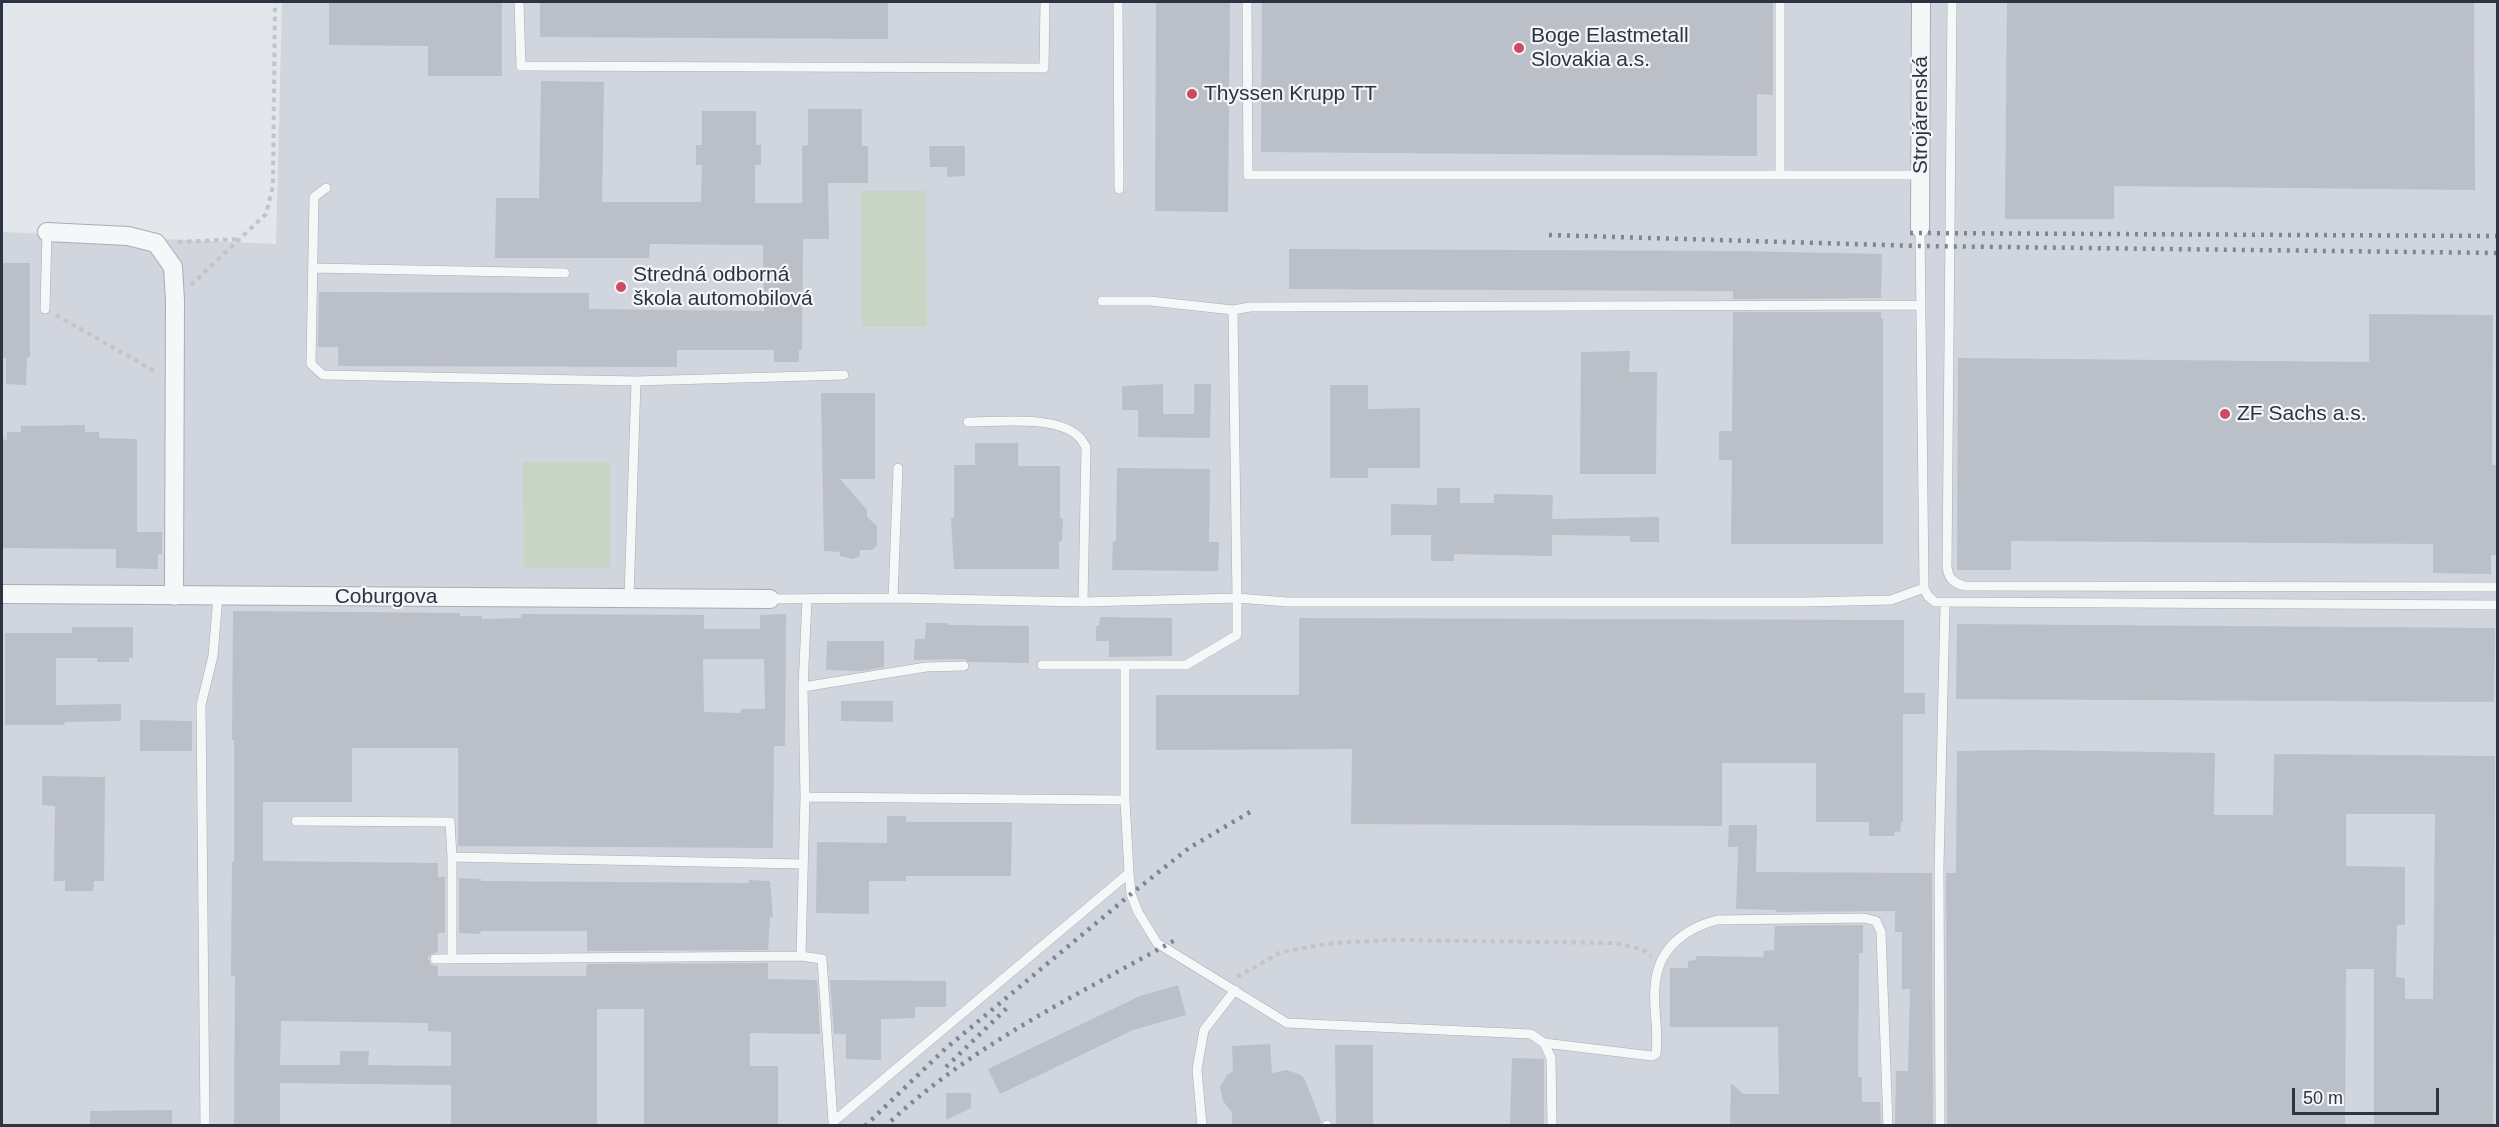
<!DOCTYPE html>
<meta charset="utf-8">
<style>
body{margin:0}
#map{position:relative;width:2499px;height:1127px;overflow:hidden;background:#e3e6eb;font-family:Arial,sans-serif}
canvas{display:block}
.frame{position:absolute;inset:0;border:3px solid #2b3443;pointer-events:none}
.scale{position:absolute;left:2292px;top:1088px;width:147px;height:27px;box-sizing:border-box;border:3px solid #2b3443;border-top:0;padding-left:8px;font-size:18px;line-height:21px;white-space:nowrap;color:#2b3443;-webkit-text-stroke:4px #f3f5f8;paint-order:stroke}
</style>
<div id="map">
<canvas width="2499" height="1127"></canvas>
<div class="frame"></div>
<div class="scale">50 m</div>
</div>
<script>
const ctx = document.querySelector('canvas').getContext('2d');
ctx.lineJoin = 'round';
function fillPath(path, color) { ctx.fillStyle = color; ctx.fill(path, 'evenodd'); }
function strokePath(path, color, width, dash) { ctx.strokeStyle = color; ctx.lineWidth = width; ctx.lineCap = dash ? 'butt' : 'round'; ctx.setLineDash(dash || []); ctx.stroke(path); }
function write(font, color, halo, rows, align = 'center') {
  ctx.font = font + ' Arial,sans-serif'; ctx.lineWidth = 4.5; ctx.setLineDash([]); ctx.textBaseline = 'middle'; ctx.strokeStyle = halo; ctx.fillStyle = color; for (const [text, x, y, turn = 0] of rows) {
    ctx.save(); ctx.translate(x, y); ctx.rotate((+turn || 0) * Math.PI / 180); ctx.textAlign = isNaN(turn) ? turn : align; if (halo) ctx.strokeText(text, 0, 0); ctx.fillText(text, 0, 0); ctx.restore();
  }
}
fillPath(new Path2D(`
 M282,2H2497V1125L2,1126V232L276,244Z`), '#d1d5dd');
fillPath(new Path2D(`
 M861,191H926L927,327H862Z
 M523,462H610V568H524Z`), '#c9d5c4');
fillPath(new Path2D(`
 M329,2H502V76H428V46L329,45Z
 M540,2L888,3V39L540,37Z
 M1156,2H1230L1228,212L1155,211Z
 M1262,2H1773V95L1757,94V156L1261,152Z
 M2007,2H2474L2475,190L2114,186V219H2005Z
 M541,81L604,82L602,202H701L702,165H696V145H702V111H756V145H761V165H755V203H802V146L808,145V109H862V146H868V183H828L829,239H803L802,350H799V362H774V350H677V367L338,366V347H318L319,292L589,293V309L764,311L763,245L650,244L649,258H495L496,198H539Z
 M929,146H965V176L947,177V167H930Z
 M1289,249L1734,251L1882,254L1881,298L1733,299V291L1289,289Z
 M2,263H30V357H27L26,385L6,384V358H2Z
 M1733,312H1881V319H1883V544H1731L1732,460H1719V431H1732Z
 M2369,314L2493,315L2492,465H2498V555H2491V574L2433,573V544L2011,541V570H1957L1958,358L2369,362Z
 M1630,351L1629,372H1657L1656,474H1580L1581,352Z
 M1163,384V414H1194V384H1211L1210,438L1138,437V410H1122V386Z
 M1330,385H1368V409L1420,408V468H1368V478H1330Z
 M821,393H875V479H840L867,510V517L877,526V545L872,550H860V556L853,559L840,556V552L824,551Z
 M85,425V432H99V438L137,439V532H162V554H158V569L116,568V549L2,548V439L7,440V432H21V426Z
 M975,443H1018V466H1060V518L1063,519L1062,541H1059V569H954L951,518H954V465H975Z
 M1117,468L1210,469L1209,542H1219L1218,571L1112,570L1113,541H1116Z
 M1437,488H1460V503H1494V494L1553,495L1552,519L1659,517V542H1630V536L1552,535V556L1454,554V561H1431V535H1391V504L1437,505Z
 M233,611L460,613V616H482V619L521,618V614L704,615V629H760V615L786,614L785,746H774L773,848L458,846V748H352V802H263V861L438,863V877H445V933H438V952L431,954L428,958L431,965L438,966V976H586L587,964L768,963V979L817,980L820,1034L750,1033V1066H778V1125H644V1009H597V1125H451V1085L280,1083V1125H234L235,976H231L232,862H234V740H232ZM703,659H764L765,709H741V713L704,712ZM281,1021L428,1023V1031L451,1032V1066L368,1065L369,1051H340V1065H280Z
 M1100,617L1172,618V656L1109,657V641H1096V626H1099Z
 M1299,618L1904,620V693H1925V714H1903V822H1901L1900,832L1895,831L1894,836H1869V822H1816V763H1722V826L1351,824L1352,749L1156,750V695H1299Z
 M926,623H948V625L1029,626V663L969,662L964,659L914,660L915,639H925Z
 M1957,624L2495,628L2494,702L1956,699Z
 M72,627H133V658H129V662H97V658H56V705L121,704V721L65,722L64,725H5V633H72Z
 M827,641H884V667L862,671L826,670Z
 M841,701H893V722L841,721Z
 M140,720L192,721V751H140Z
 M2032,750L2215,753L2214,815H2273L2274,754L2495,756L2493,1125H2374V969H2346L2345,1125H1947L1946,873H1956L1957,751ZM2346,814H2435L2433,999H2405V978L2396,977L2397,925H2405V867L2346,866Z
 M42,776L105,777L104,881H94L93,891H65V881H54L55,806L42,805Z
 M887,816H906V822H1012L1011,876H906V881H869V914L816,913L817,842L887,843Z
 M1729,825H1757L1756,872L1932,873L1933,1125H1895L1896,1071H1908L1910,989H1902V932H1895V911L1776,912V910L1736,909L1738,847H1728Z
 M459,878L481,879V881L749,883V880L770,881L773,917H770L768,950L587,951V931H480L481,934L459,933Z
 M1863,925V953H1859L1858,1077H1862V1102H1880L1881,1125H1730L1731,1083L1743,1094H1779L1778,1027H1670V968H1688V961L1696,960V956L1763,957L1764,951L1774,950L1775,926Z
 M830,980L946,981V1007H915V1018L881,1019V1060L846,1059V1034H834Z
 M1178,985L1186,1015L1133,1030L1000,1094L988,1069L1140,996Z
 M1270,1044L1272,1073L1287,1070L1301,1075L1305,1080L1321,1121L1320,1125H1232V1112L1223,1101L1220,1087L1227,1075L1233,1071L1232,1046Z
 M1335,1045H1373V1125H1336Z
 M1512,1058L1544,1059V1125H1510Z
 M946,1093H971V1108L946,1120Z
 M172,1110V1125H90V1111Z`), '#babfc8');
const service = new Path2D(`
 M519,2L521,66L1044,68L1045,2
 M1118,2L1119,189
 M1247,2L1248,175H1920
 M1780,2V175
 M1952,2L1947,566C1948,578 1953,583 1965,586L2498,587
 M326,188L314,197L311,364L323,375L636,381
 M1920,228L1924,588L1928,596L1935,602L2498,605
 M313,268L565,273
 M1102,301H1150L1233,310
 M45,309L47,232
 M968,422C996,422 1056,415 1078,436C1081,438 1084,444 1086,447L1083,602
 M629,598L636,381L844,375
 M893,598L898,468
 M770,599L893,598L1083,602L1237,598L1233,310L1250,307L1920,305
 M1042,665H1186L1237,635V598L1288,602H1805L1891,600L1924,588
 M1125,666V800L1129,873
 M803,687L926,667L964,666
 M805,797L1125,800
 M296,821L450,822L452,857L803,864
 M452,857V959
 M801,956L822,959L833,1122L1129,873L1131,894L1138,912L1157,943L1287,1023L1531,1034L1544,1043L1551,1058L1552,1126
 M435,959L801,956L805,797L803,687L807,599
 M1544,1043L1652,1056L1656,1054C1659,1032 1653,1009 1655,987C1657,950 1683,929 1717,920L1864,918L1876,921L1881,932L1888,1126
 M205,1126L201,705L213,656L218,596
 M1202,1126L1197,1069L1204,1030L1235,990
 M1327,1126V1125
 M1940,1126L1939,866L1945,604`);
const minor = new Path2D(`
 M1920,228L1921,2
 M47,232L128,236L156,243L173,267L175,300L174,596
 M2,594L770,599`);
strokePath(service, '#a8adb5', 10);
strokePath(minor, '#a8adb5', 20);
strokePath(new Path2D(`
 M178,242L241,239
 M191,285L266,214L273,186L275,2
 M56,315L156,372
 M1237,977L1281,952L1333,943L1393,940L1615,943L1642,949L1651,956`), '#c1c4ca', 4, [4.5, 4.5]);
strokePath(service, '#f6f7f9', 9);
strokePath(minor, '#f6f7f9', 18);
strokePath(new Path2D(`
 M1910,233L2498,236
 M1549,235L1920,246L2498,253
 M946,1067L1007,1008
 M891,1121C974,1044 1079,994 1177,939
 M865,1126L945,1049L1131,894L1189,848L1250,812`), '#7c8695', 4.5, [3, 6]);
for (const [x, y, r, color] of [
 [1519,48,6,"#ce4a60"],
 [1192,94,6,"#ce4a60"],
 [621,287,6,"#ce4a60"],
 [2225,414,6,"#ce4a60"]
]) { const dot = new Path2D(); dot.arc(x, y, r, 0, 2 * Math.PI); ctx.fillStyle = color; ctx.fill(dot); strokePath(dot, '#f3f5f8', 2); }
write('21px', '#2b3443', '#f3f5f8', [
 ["Boge Elastmetall",1531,36],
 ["Slovakia a.s.",1531,60],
 ["Thyssen Krupp TT",1204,94],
 ["Stredná odborná",633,275],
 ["škola automobilová",633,299],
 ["ZF Sachs a.s.",2237,414]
], 'left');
write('21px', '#2b3443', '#f3f5f8', [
 ["Strojárenská",1921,115,-90],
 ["Coburgova",386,597]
]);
</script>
